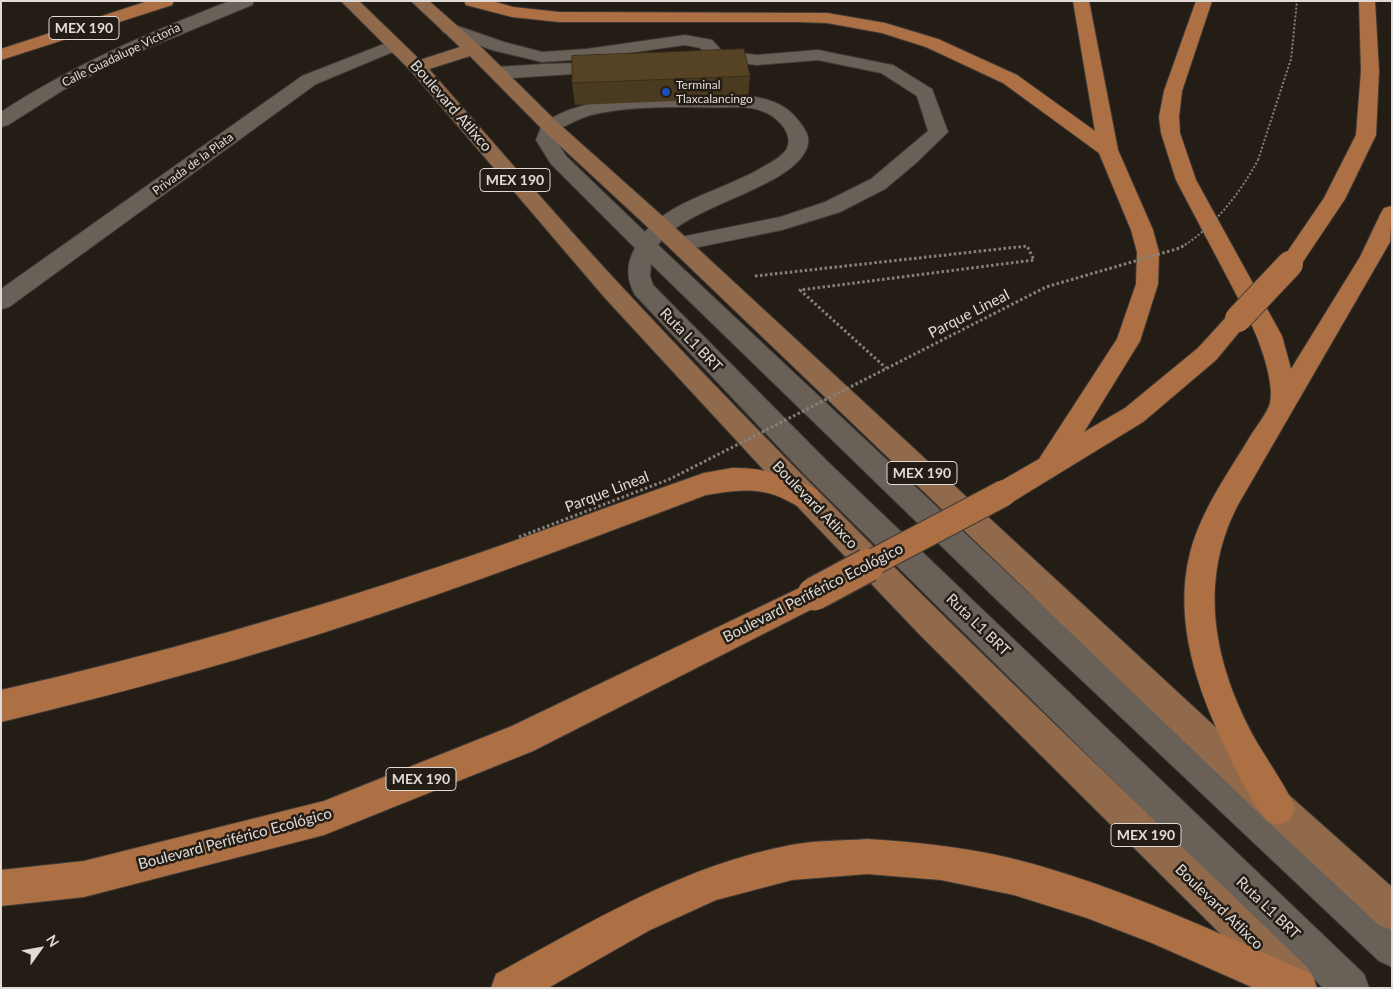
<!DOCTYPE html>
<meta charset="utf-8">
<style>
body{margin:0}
#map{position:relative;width:1393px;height:989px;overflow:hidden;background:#241d16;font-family:Lato,sans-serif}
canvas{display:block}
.frame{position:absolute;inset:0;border:2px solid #e0dbd6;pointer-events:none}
.north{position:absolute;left:15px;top:924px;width:50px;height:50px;-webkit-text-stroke:4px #241d16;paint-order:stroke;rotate:58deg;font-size:14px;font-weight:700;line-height:20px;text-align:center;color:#e0dbd6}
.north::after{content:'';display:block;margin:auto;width:18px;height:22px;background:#e0dbd6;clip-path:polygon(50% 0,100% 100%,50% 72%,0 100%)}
</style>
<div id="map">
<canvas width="1393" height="989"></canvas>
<div class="frame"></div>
<div class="north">N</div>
</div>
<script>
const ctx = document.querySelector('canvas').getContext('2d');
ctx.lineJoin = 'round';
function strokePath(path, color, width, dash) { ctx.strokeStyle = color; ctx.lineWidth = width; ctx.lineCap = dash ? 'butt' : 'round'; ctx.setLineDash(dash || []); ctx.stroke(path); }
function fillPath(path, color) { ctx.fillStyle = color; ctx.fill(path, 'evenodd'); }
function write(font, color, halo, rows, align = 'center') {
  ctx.font = font + ' Lato,sans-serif'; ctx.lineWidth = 5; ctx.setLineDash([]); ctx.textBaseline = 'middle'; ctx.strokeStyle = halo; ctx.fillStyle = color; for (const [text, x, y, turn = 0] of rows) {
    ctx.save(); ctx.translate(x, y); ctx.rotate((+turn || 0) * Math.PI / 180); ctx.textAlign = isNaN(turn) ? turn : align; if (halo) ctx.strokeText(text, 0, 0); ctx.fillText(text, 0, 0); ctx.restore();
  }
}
const minor = new Path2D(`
 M230,1H254L252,5L126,57L65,89L8,125L1,127V112C73,65 150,32 230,1Z
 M449,23L504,42L542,52L587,49L685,35L712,40L722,51L757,55L818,50L887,64L893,65L932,89L948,132L916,163L885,189L840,212L782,230L679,251L671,249L668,244L671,239L780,217L825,202L871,179L928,131L917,96L881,73L818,60L757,65L718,61L701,66L695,65L692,61L695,57L705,54L700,48L685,45L587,59L542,62L492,50L443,32L440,28L443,24Z
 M394,40L400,41L403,45L400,49L316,84L9,307L1,309V289L302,76Z
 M611,62L617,63L620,67L617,71L497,79L491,77L488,73L491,69L497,67L544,64Z
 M740,96C762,96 784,102 798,120C803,126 810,136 808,144C798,188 686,204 658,245L1020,585L1392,923V967L1379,961L1000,603L651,264L650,276L653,285L827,461L1364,974L1369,988H1323L807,477L635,295C626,279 626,264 635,248L551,164L536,140L543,122C554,117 564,111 575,108C625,92 688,96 740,96ZM734,107C753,107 769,110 782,125C788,132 791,142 786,150C780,158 770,163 761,168C728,188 668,202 645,232L566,156L556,140L559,129C569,124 580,118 591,115C637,104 687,108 734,107Z`);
const major = new Path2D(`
 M341,1H359L420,60L460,47L411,1H429L479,45L557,122L669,222L1290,796L1392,887V930L1379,925L1266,820L653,232L543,130L470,56L429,69C493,142 556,216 622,287C842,524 1077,745 1309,969L1315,982L1313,988H1275L922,637L797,506L605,298L411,71Z`);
const highway = new Path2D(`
 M148,1H174L172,5L1,60V49Z
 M464,1H492L513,7L559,12L827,13L885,23L938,39L1017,75L1095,131L1073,1H1089L1118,150L1153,230L1159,252L1158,284L1140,341L1084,432L1125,408L1198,348L1230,313L1238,310L1246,313L1176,180L1161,133L1159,117L1164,91L1196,1H1212L1182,91L1179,117L1180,133L1196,180L1282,336L1291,369L1360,257L1381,213L1384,208L1392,206L1390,242L1239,503C1197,581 1214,664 1255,739C1268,762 1285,784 1295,808L1290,820L1278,825C1274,823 1268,822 1265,818C1250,800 1236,771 1226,749C1197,689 1173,620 1190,553C1201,510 1229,472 1251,435C1256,427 1268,412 1270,403C1275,383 1259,338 1249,320L1216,360L1143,422L1014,501L1004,505L994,501L990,493L994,485L1039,459L1117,339L1136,284L1137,252L1131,230L1099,153L1003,83L926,47L882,33L827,23L798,22H559L512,17L466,5Z
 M1359,1H1375L1379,71L1376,135L1345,199L1298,269L1290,272L1282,269L1279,264L1324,198L1356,135L1361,71Z
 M732,468C763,467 790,476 817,490L821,498L817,506L807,510C796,506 786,499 775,495C753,487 728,491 706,495C561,550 416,605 268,650C180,677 91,700 1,722V690C151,656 299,614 444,565C531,536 617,503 704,473Z
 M814,581L824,585L829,594L824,603L533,751L324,835L84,897L1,906V870L84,861L324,801L512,726Z
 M867,839C917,842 965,847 1014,859C1117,885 1215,932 1312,974L1317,988H1254L1152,943L1087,918L1014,895L941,880L867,874L792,880L716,900L650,930L548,988H491L496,974C591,922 684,865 791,845C816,840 843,841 867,839Z`);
strokePath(minor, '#403a36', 2);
strokePath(major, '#403a36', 2);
strokePath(highway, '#403a36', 2);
strokePath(new Path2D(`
 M1258,160L1291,59L1297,1`), '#87817b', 2, [2, 2]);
strokePath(new Path2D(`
 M755,276L1027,246L1034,260L800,290L886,368`), '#87817b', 3, [2.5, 2.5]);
fillPath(minor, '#696158');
fillPath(major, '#916a4c');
fillPath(highway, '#ac7044');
const highwayBridgeFar1 = new Path2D(`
 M1238,319L1290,264
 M866,566L1004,493`);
const highwayBridge = new Path2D(`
 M814,594L868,565`);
strokePath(highwayBridgeFar1, '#403a36', 28, []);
strokePath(highwayBridge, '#403a36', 36, []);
strokePath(new Path2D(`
 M1185,245C1216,224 1240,193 1258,160`), '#87817b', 2, [2, 2]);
strokePath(new Path2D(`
 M519,537L670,479L1046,287L1180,248L1186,244`), '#87817b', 3, [2.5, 2.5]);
strokePath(highwayBridgeFar1, '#ac7044', 26);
strokePath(highwayBridge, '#ac7044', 33);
fillPath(new Path2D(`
 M750,76L748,98L575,105L572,83Z`), '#4a3a1f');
const building = new Path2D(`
 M744,49L750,76L572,83V56Z`);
fillPath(building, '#564324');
strokePath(building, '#3c2f19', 1);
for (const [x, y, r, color] of [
 [666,92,5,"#1a4fb4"]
]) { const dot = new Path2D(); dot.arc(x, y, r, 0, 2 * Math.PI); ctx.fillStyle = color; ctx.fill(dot); strokePath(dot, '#241d16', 2); }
write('12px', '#e0dbd6', '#241d16', [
 ["Calle Guadalupe Victoria",121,55,-26],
 ["Privada de la Plata",193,164,-36]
]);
write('12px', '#e0dbd6', '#241d16', [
 ["Terminal",676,85],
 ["Tlaxcalancingo",676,99]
], 'left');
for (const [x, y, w] of [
 [84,28,70],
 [515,180,70],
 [922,473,70],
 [421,779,70],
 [1146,835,70]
]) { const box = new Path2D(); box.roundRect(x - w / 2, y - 11.5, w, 23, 4); ctx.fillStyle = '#241d16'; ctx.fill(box); strokePath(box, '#e0dbd6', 1); }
write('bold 14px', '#e0dbd6', null, [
 ["MEX 190",84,28],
 ["MEX 190",515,180],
 ["MEX 190",922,473],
 ["MEX 190",421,779],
 ["MEX 190",1146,835]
]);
write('15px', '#e0dbd6', '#241d16', [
 ["Boulevard Atlixco",451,106,49],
 ["Parque Lineal",969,314,-27],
 ["Ruta L1 BRT",691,340,46],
 ["Parque Lineal",607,492,-21],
 ["Boulevard Atlixco",815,505,46],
 ["Boulevard Periférico Ecológico",813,593,-27],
 ["Ruta L1 BRT",978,625,44],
 ["Boulevard Periférico Ecológico",235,839,-15],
 ["Boulevard Atlixco",1219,907,44],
 ["Ruta L1 BRT",1268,908,44]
]);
</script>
